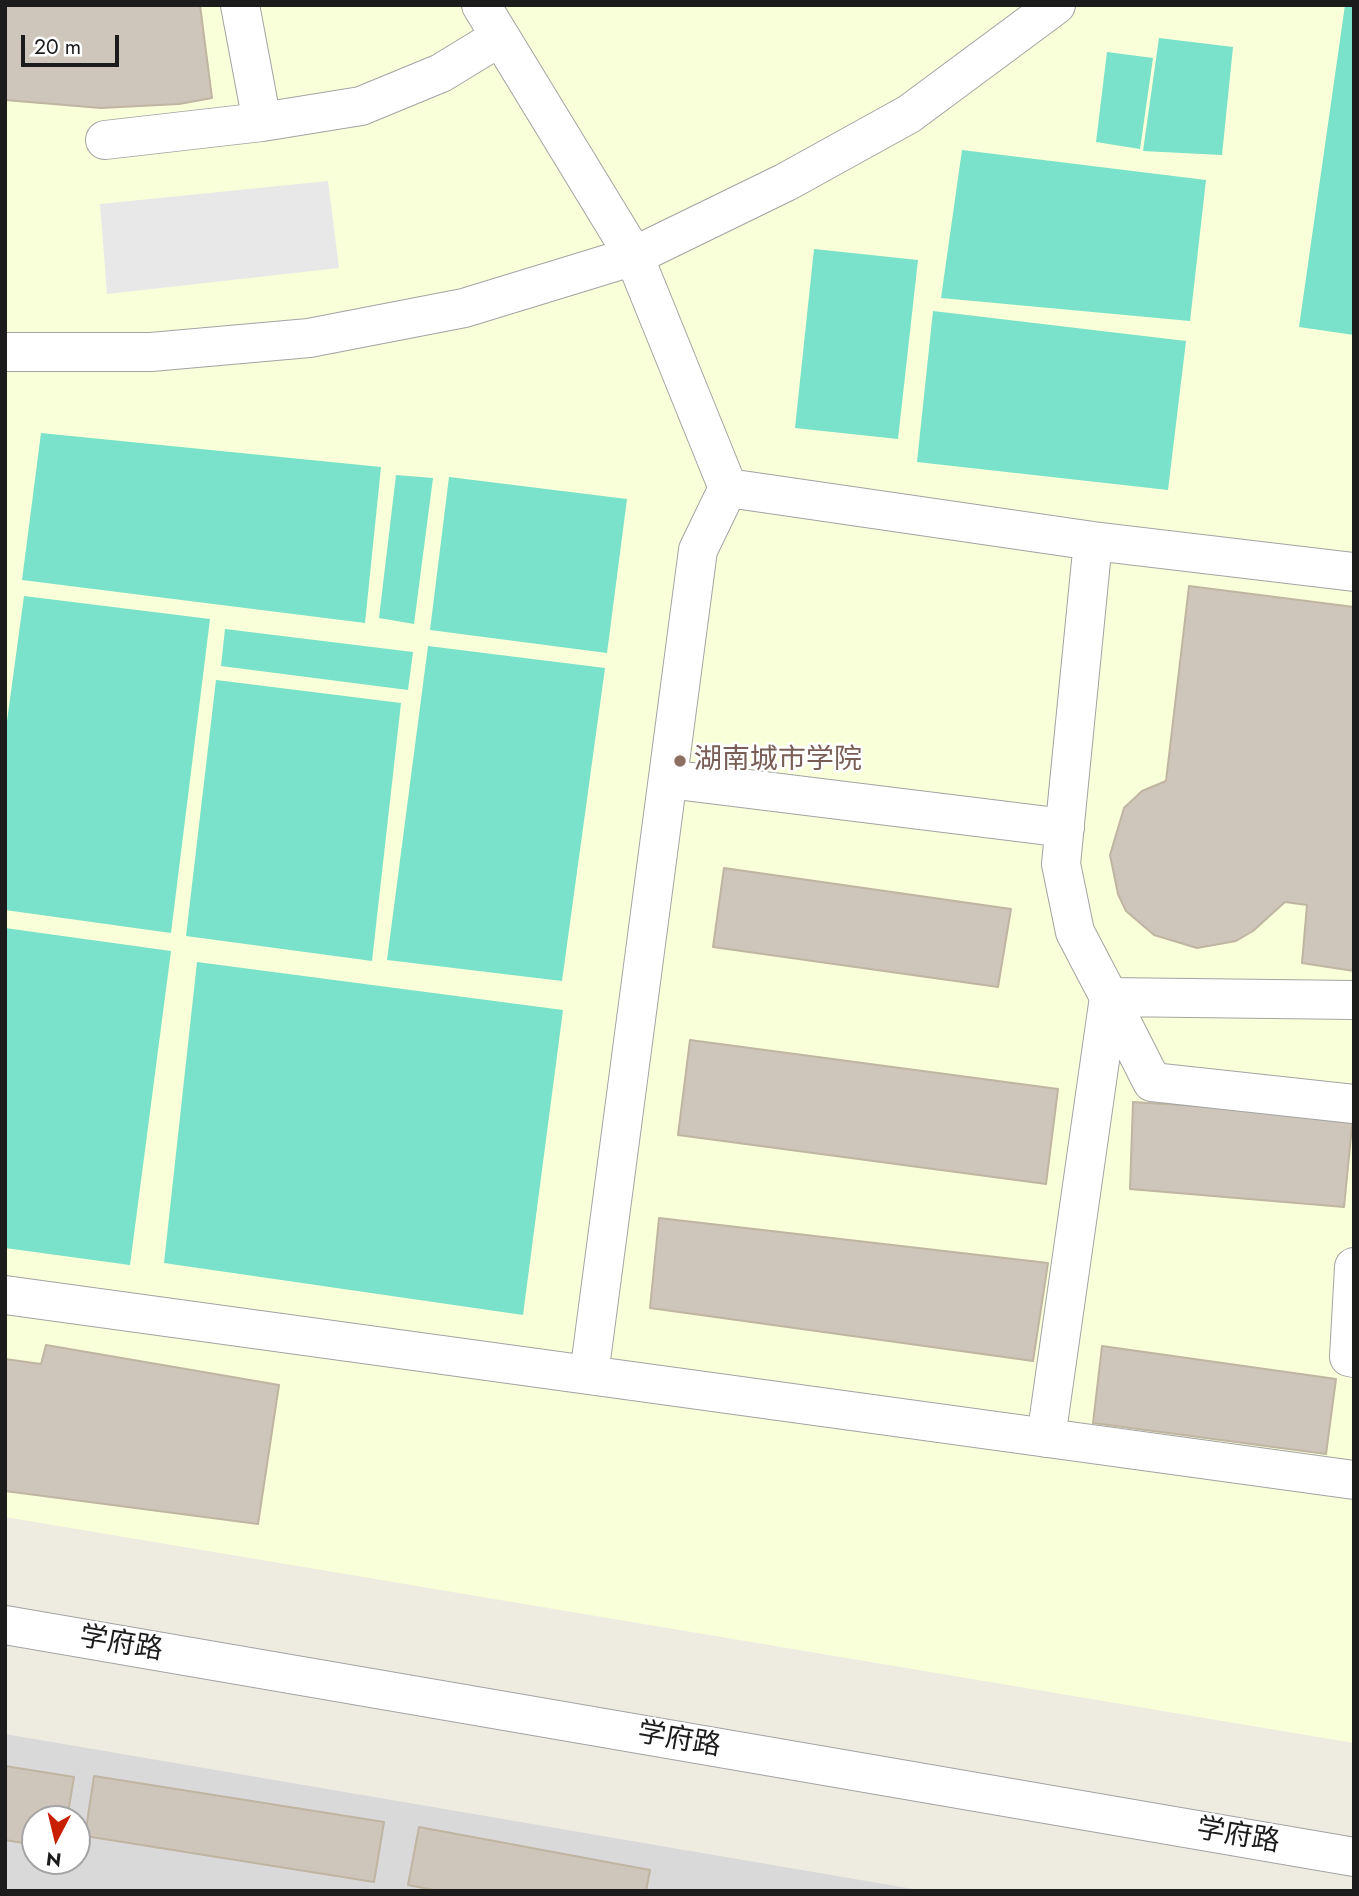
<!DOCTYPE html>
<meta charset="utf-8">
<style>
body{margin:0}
#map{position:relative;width:1359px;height:1896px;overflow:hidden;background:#eeece1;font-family:Jost,sans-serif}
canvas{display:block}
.frame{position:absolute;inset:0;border:7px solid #1c1c1c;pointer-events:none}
.north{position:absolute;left:21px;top:1805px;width:70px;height:70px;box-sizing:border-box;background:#fff;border:2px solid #a4a4a4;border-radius:50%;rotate:187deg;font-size:19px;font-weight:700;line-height:28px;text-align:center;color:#1c1c1c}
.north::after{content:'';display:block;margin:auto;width:24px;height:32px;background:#c81f00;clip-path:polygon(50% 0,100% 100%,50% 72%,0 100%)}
.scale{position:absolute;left:21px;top:35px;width:98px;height:32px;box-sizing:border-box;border:4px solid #1c1c1c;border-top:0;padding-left:9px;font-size:21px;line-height:24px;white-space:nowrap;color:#1c1c1c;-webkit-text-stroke:5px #fff;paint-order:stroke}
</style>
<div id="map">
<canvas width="1359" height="1896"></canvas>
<div class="frame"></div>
<div class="north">N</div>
<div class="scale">20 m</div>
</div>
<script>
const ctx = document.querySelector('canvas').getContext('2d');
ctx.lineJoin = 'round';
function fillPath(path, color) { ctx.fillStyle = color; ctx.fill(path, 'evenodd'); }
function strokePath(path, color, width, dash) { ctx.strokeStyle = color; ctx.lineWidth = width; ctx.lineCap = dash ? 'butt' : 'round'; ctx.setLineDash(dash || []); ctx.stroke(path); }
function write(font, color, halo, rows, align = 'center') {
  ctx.font = font + ' Jost,"Noto Sans SC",sans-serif'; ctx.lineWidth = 5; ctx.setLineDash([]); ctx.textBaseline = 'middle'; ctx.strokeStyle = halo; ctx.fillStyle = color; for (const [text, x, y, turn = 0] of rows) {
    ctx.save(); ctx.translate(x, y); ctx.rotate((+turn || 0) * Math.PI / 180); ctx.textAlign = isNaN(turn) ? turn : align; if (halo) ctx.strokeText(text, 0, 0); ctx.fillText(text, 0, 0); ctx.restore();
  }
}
fillPath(new Path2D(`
 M5,1734L925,1891H5ZM35,1819H77V1861H35Z`), '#dad9d9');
fillPath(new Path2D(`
 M5,5H1354V1743L5,1517Z`), '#f9ffd9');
fillPath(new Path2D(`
 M1345,5H1354V335L1299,327Z
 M1159,38L1233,47L1222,155L1143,151Z
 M1107,52L1153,58L1140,149L1096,142Z
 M962,150L1206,180L1190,321L941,298Z
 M814,249L918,260L898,439L795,428Z
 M933,311L1186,341L1168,490L917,462Z
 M41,433L381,467L365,623L22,580Z
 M396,475L433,478L414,624L379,618Z
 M449,477L627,499L607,653L430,630Z
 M24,596L210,619L171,933L5,910V736Z
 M225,629L413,652L408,690L221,666Z
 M428,646L605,668L562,981L387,960Z
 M216,680L401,703L372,961L186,936Z
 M5,928L171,951L130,1265L5,1248Z
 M197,962L563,1010L523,1315L164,1263Z`), '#7ae1ca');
fillPath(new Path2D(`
 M328,181L339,268L107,294L100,204Z`), '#e8e8e8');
const building = new Path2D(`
 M5,5H200L212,98L179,104L101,108L5,100Z
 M1189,586L1354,607V971L1302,963L1307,905L1285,902L1253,931L1236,941L1197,948L1154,935L1126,911L1118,894L1110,855L1124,808L1142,791L1166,781Z
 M724,868L1011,909L998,987L713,947Z
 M690,1040L1058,1089L1046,1184L678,1135Z
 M1133,1102L1353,1116L1344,1207L1130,1189Z
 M659,1218L1048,1263L1033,1361L650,1308Z
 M46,1345L279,1385L258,1524L5,1491V1359L41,1364Z
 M1102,1346L1336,1379L1326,1454L1093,1423Z
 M5,1766L74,1777L67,1819H35V1845L5,1840Z
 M94,1776L384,1822L374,1882L85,1836Z
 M419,1827L650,1870L646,1891H439L408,1885Z`);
fillPath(building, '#cec6ba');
strokePath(building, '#c0b4a3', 2);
const minor = new Path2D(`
 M240,5L262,122
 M481,5L634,256L728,488L1093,541
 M105,140L262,122L361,106L441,73L500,37
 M5,352H151L309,338L464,308L634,256L786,182L909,114L1056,5
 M1354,572L1093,541L1061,864L1075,932L1109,997L1354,1000
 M668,779L1065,828
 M1109,997L1152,1082L1354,1104
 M1354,1267L1349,1357L1354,1358
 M5,1295L1354,1480
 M589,1375L698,550L728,488
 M1046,1438L1109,997
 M5,1625L1354,1857`);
strokePath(minor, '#a3a3a3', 40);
strokePath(minor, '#fff', 38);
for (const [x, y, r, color] of [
 [680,761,7,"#8d6e63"]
]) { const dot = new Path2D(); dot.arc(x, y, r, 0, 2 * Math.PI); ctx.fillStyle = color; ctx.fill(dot); strokePath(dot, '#fff', 2.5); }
write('28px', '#785e54', '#fff', [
 ["湖南城市学院",694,761]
], 'left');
write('28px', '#1c1c1c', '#fff', [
 ["学府路",121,1645,10],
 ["学府路",679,1741,10],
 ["学府路",1238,1837,10]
]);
</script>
